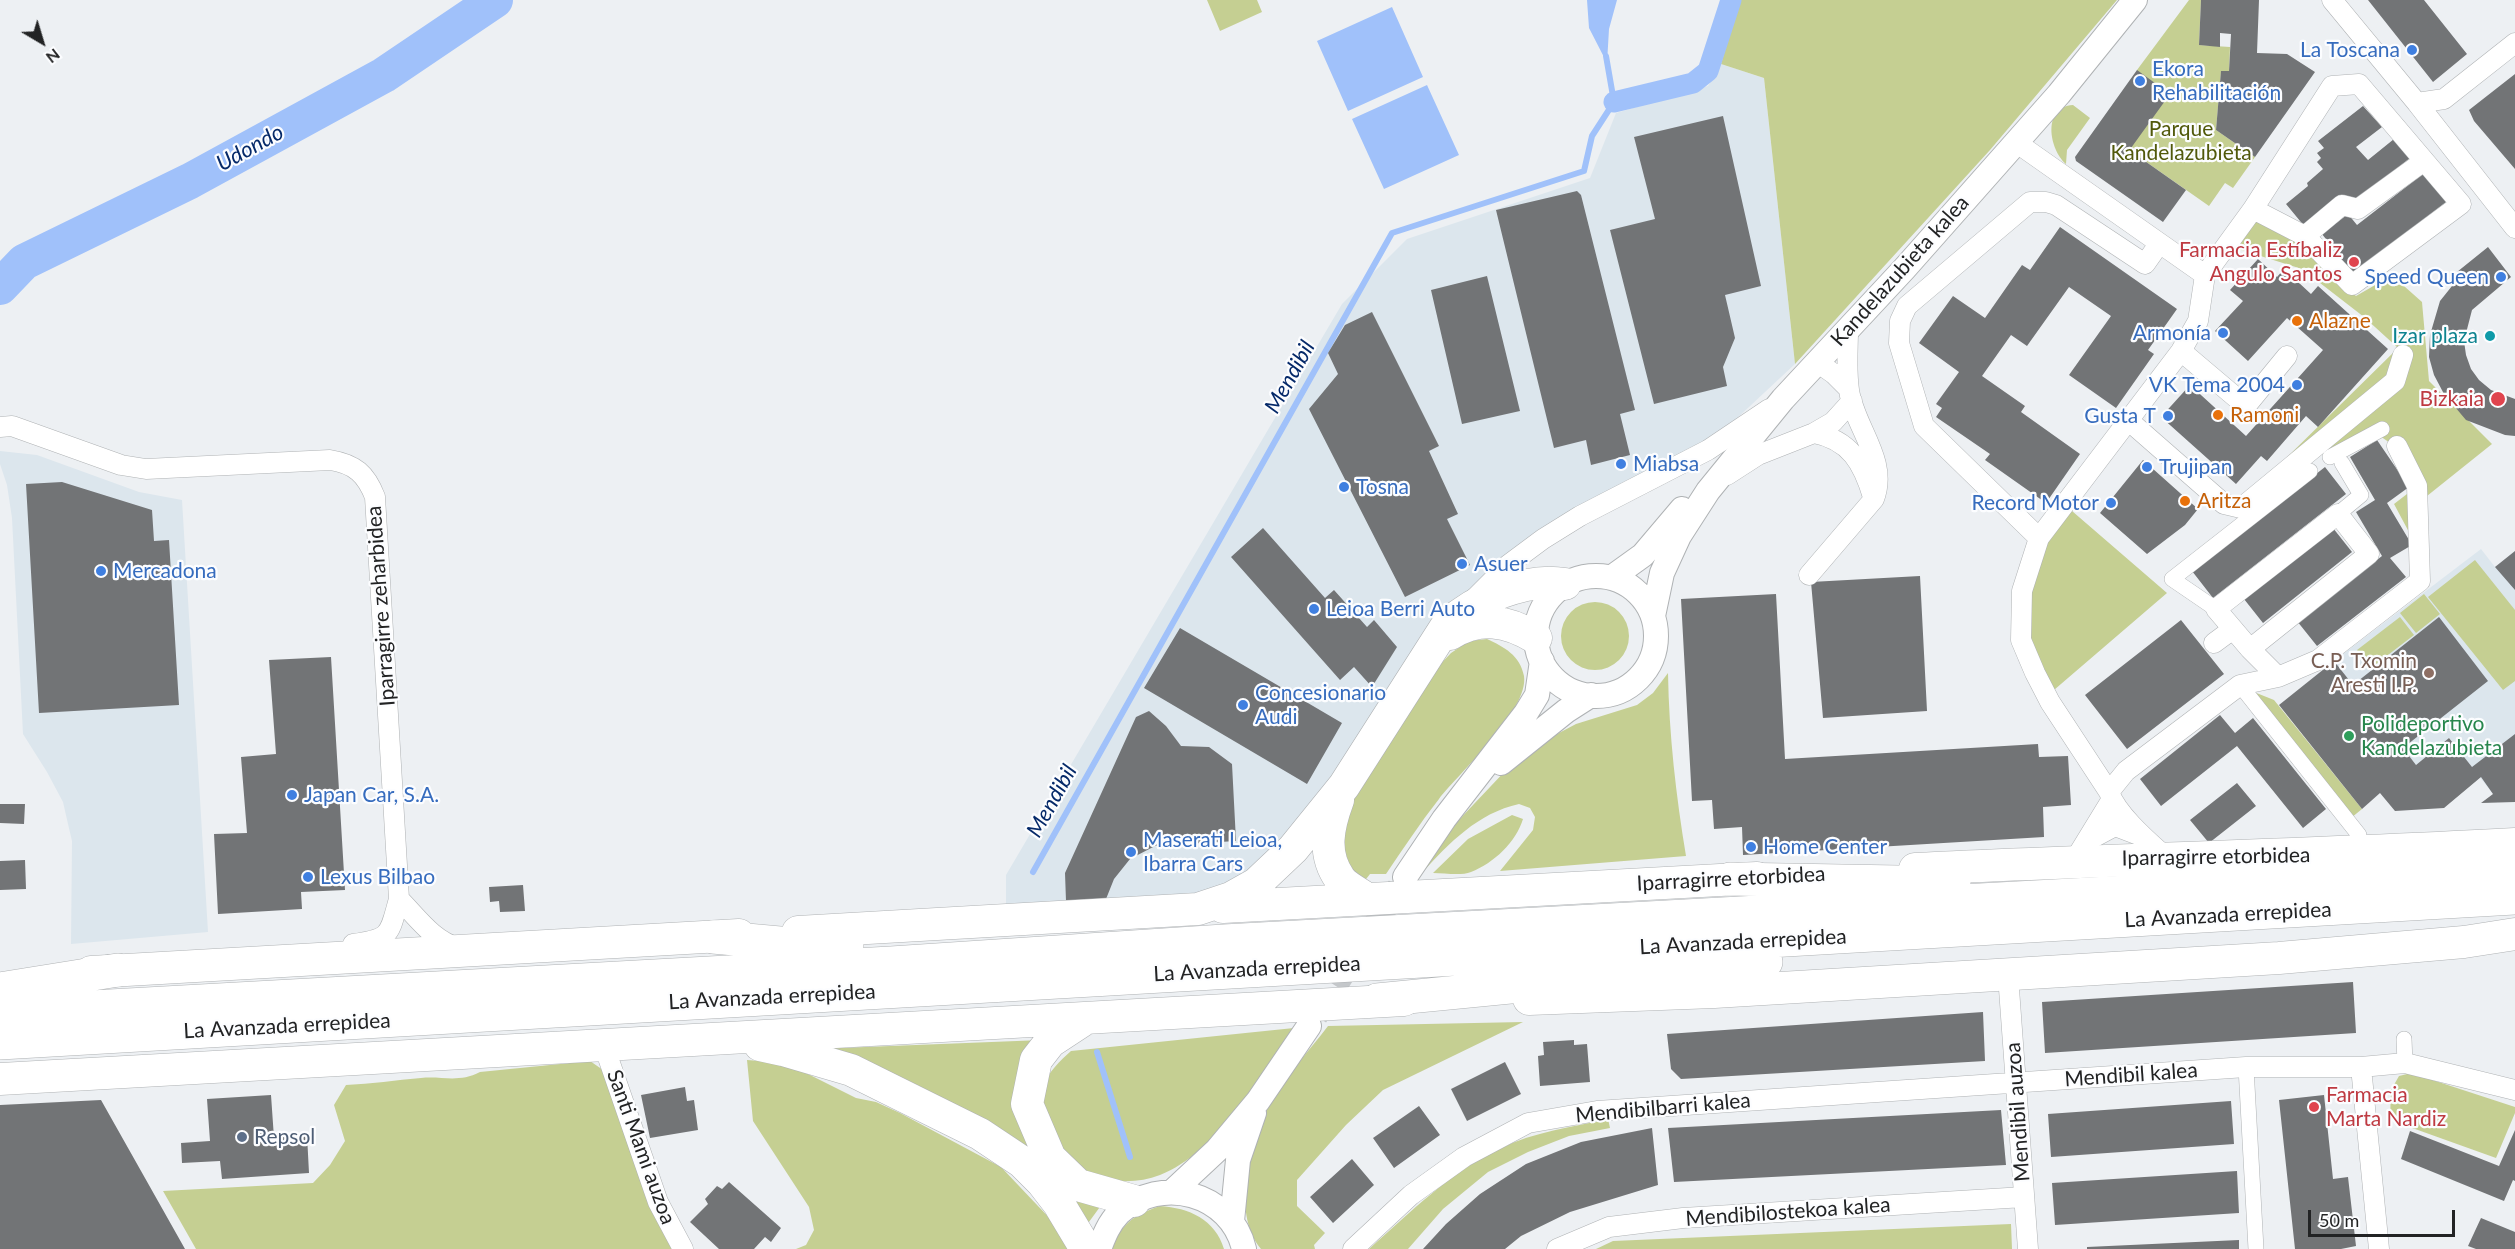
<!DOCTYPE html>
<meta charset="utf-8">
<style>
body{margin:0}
#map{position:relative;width:2515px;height:1249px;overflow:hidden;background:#edf0f3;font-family:Lato,sans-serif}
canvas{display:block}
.north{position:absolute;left:12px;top:12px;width:60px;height:60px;-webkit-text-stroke:4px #fcfdff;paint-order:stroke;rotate:142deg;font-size:16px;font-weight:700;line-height:24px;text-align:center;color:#222324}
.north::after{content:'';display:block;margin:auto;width:21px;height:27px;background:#222324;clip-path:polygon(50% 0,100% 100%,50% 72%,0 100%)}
.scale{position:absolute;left:2308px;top:1210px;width:147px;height:27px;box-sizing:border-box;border:3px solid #222324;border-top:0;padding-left:8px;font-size:18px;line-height:21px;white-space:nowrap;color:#222324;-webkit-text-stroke:4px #fcfdff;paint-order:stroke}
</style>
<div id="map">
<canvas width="2515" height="1249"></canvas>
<div class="north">N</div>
<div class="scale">50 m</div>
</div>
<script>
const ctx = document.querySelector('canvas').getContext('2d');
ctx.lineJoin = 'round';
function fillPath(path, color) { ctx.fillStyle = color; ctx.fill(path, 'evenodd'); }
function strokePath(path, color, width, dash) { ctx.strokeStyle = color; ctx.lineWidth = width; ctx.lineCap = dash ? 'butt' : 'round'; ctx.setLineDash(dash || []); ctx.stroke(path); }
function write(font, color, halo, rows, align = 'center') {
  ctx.font = font + ' Lato,sans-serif'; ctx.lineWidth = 4.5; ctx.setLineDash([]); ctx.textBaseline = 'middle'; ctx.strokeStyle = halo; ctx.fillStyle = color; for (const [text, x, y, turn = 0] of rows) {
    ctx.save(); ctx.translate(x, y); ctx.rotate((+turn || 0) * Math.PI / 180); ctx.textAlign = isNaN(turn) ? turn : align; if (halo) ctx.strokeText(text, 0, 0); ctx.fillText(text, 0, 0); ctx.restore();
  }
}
fillPath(new Path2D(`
 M1721,64L1764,78L1795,364L1719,435L1503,558L1458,600L1423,636L1382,696L1320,801L1263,868L1211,894L1006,911V875L1342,304L1407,239L1590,178L1616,113L1708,86Z
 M0,451L37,455L139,492L182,500L208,932L71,944L72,841L68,824L63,802L47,772L23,734L12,518L7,485L0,464Z
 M2481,549L2495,567L2515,551V777L2493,794L2449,738L2416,765L2334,661Z`), '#dce6ed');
fillPath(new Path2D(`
 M1207,0H1257L1262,12L1220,31Z
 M1739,0H2117L1990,150L1795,364L1764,78L1721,64Z
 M2189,0H2201L2199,45L2230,47L2229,71L2221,72L2216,130L2255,157L2233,188L2225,183L2209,206L2132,152L2131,148L2137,70Z
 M2073,105L2090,118L2067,150L2066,164C2049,149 2042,107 2073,105Z
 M2255,219L2297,232L2322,268L2356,296L2384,280L2404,286L2422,302L2429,381L2492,444L2427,496L2410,534L2394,504L2420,484L2403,452L2380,436L2324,453L2279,484L2274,470L2398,348L2364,317L2302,269L2235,248Z
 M2072,511L2167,593L2054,690L2028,637V589L2045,541Z
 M2475,560L2515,610V681L2503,690L2428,597Z
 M2424,594L2440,614L2416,633L2400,613Z
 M1561 636a34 34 0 1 1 68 0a34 34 0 1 1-68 0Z
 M2400,617L2414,635L2371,668L2357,650Z
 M1487,639C1504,647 1520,655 1524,676C1529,710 1460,772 1439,799C1420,823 1403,849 1386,874H1370L1363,883L1345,866L1341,832L1351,801L1431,674L1451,653L1469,641Z
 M1668,673C1669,735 1676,795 1686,856L1500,871L1533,830L1535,817L1530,808L1519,804C1478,813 1449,843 1422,873L1456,823L1508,768L1542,742L1576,724L1637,705L1653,693Z
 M2249,690L2274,700L2362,809L2351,818Z
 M1512,815L1523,819C1516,842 1494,863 1471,872C1461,876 1445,873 1433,873L1468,839Z
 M1523,1022L1383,1090L1346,1125L1297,1180V1206L1325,1233L1314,1245L1315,1249H1261C1230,1211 1250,1139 1272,1100C1287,1074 1310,1050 1328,1026Z
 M1294,1028C1260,1076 1217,1153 1160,1175C1123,1189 1081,1179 1057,1147C1052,1140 1050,1129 1047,1121C1043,1110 1038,1098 1043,1086C1049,1071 1060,1061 1071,1051Z
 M1042,1040L1016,1097L1105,1200L1086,1226L1061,1193L815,1049Z
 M747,1060L773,1062L796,1068L856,1098L876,1102L900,1113L1001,1167L1056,1225L1071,1249H796L806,1245L814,1230L809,1207L753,1121Z
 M590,1061L603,1070C623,1131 643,1192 673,1249H196L163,1191L313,1183L330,1165L345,1141L334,1105L346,1085C371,1084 396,1080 421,1078C443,1076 459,1083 480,1072Z
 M2411,1073L2515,1107V1113L2496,1158L2390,1120L2391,1090L2399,1076Z
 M1608,1119L1610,1128L1569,1136L1528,1152L1488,1172L1443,1209L1408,1249H1369C1411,1212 1450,1172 1501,1148C1534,1132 1572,1127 1608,1119Z
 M1160,1206C1189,1208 1215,1219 1224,1249H1110C1124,1223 1131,1216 1160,1206Z
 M2011,1224L2012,1249H1596L1613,1241Z`), '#c5cf92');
fillPath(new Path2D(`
 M1587,0H1617L1609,29L1607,63L1589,28Z
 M1392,7L1423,77L1348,111L1317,41Z
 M1427,85L1459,155L1384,189L1352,119Z`), '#a0c1fa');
strokePath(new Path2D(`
 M1033,872L1392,233L1584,171L1592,136L1614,102L1606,56
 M1097,1052L1130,1157`), '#a0c1fa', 6);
strokePath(new Path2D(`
 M1614,102L1693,83L1708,71L1731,0`), '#a0c1fa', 21);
strokePath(new Path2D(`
 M0,287L24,262L190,181L384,75L495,0`), '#a0c1fa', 36);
fillPath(new Path2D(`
 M2201,0H2259L2257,53L2287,54L2315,72L2255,157L2216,130L2221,71H2229L2231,34L2220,33V47L2199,45Z
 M2368,0H2424L2467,54L2433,82Z
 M2137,70L2170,94L2131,148L2132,152L2186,190L2163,222L2076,161L2075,157Z
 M2515,74V169L2474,121L2469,110Z
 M2363,106L2382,127L2356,147L2368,160L2394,139L2410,158L2355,202L2305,227L2286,204L2308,186L2307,183L2323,169L2317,162L2321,158L2317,153L2324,148L2318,141Z
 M1723,116L1761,286L1725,295L1735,338L1723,367L1727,386L1654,404L1610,230L1655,219L1634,137Z
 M2428,170L2450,199L2353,274L2322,234L2348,214L2357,225Z
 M1577,191L1581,195L1635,410L1620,414L1630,455L1591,465L1586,440L1554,448L1496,210Z
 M2060,227L2177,309L2148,350L2154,354L2116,408L2069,375L2111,316L2069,287L2027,346L2011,335L1982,376L2025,406L2021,412L2080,454L2046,503L1985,460L1990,454L1936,417L1942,408L1936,404L1959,372L1919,343L1953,296L1985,318L2022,265L2030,270Z
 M2488,247L2511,277L2472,310L2464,341L2466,355L2471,369L2479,380L2491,390L2515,399V436L2505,435L2466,420L2444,394L2434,375L2429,357L2430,335L2440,301L2460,276L2457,272Z
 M2258,259L2277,277L2284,269L2311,294L2318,286L2388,349L2318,427L2306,416L2267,461L2261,456L2236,484L2161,417L2190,385L2246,436L2323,350L2287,318L2248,361L2215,331L2243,301L2230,290Z
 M1487,276L1520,411L1462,424L1431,290Z
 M1372,312L1439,446L1429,451L1458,514L1447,519L1470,565L1405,597L1309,409L1338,374L1328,353L1345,325Z
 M2377,440L2409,487L2387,503L2412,545L2390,558L2406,577L2317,646L2297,621L2382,556L2356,512L2375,500L2350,457Z
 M2143,460L2198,509L2185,525L2147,554L2100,513Z
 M2325,467L2346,494L2213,598L2192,571Z
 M62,482L152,510L154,541L169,540L179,705L39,713L26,484Z
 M1263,528L1325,598L1334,590L1367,627L1374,620L1397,647L1372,687L1354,667L1340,680L1231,557Z
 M2333,528L2352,552L2263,623L2244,599Z
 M2515,551V590L2495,567Z
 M1920,576L1927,711L1823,718L1811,582Z
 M1776,594L1785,759L2038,744L2039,757L2068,756L2071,805L2043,807L2044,837L1743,855L1742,827L1714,829L1712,800L1692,801L1681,599Z
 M2439,617L2488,681L2403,748L2416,765L2449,738L2472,767L2515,734V802L2481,803L2493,794L2481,777L2444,808L2395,811L2380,793L2362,809L2279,705L2334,661L2353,685Z
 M2181,620L2224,674L2127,749L2085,695Z
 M1180,628L1342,723L1307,784L1144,688Z
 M331,657L345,890L301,892L302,909L218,914L214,834L247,833L241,757L276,754L269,660Z
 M1149,711L1166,726L1181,746L1209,747L1232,764L1236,841L1155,846L1130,859L1114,879L1106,899L1066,901L1065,873L1136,717Z
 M2220,715L2235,733L2253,718L2326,809L2303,828L2237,746L2161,806L2140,779Z
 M2237,783L2256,806L2209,843L2190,820Z
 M0,804H25L24,824L0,823Z
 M25,860L26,889L0,890V861Z
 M523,885L525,911L500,912L499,901L490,902L489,887Z
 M2353,982L2356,1033L2045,1053L2042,1002Z
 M1983,1012L1985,1061L1681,1079L1671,1069L1667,1034Z
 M1574,1040V1045L1587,1044L1590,1082L1540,1086L1538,1056L1544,1055L1543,1042Z
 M1505,1062L1521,1094L1467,1121L1451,1089Z
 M685,1087L687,1101L694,1100L698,1130L650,1138L641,1095Z
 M271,1095L274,1138L307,1135L309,1173L222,1179L220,1161L182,1163L181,1143L210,1141L207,1099Z
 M2324,1095L2333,1179L2348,1177L2356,1246L2341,1249H2295L2279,1100Z
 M101,1100L185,1249H0V1105Z
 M2231,1101L2234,1144L2051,1157L2048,1114Z
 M1419,1106L1440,1135L1394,1168L1373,1138Z
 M2001,1110L2006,1165L1674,1182L1668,1128Z
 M1652,1128L1658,1185L1570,1212L1521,1236L1505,1249H1423L1446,1224L1480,1194L1526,1164L1581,1142Z
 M2515,1130V1181L2513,1180L2504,1201L2401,1159L2410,1131L2499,1166Z
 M1352,1159L1374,1185L1333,1223L1310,1197Z
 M2237,1171L2239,1213L2055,1225L2052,1183Z
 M729,1182L781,1228L771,1242L765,1237L754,1249H719L690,1222L708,1204L705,1199L717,1186L722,1189Z
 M2481,1218L2515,1232V1249H2476L2468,1246Z
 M2239,1240V1249H2087V1247Z`), '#727476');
strokePath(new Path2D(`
 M1316,1016L1399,887`), '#c4c7ca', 24, [24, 12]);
const pedestrian = new Path2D(`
 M2330,457L2382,429
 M2338,514L2361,495L2342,463
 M2216,609L2172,579L2310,471
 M2240,685L2359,835
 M2404,1039L2405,1063
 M2246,1067L2256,1249`);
const minor = new Path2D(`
 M2332,0L2417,103L2515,228
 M2417,103L2444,99L2515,43
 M2017,143L2205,275
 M2305,236L2342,205L2358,209L2424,161
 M2181,351L2246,406L2287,356
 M1817,362L1834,374L1849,389
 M2128,420L2224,504L2241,508L2395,381L2403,355
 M0,427L12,426L121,465L146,469L330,460C355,464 366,474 375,497L399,899C389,934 392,939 353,944
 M1814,433C1850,440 1863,463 1873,497
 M1727,475L1758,455L1814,433L1833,422L1852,401
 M2039,538L1924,426L1899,343L1900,321L1907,306L2030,202H2046L2056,205L2145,264L2159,244
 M1809,575L1874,499C1889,460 1854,427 1849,390C1846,370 1848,349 1848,329
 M1475,598L1508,565L1543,539L1580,516L1708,450L1769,409
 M2214,643L2233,629
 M2250,649L2369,554L2338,514L2216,609L2250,649L2278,677
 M2109,792L2126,771L2240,685L2278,677L2318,660L2420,581L2417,486L2397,446
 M2087,841L2115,826L2141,836
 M2168,859C2149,842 2117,815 2109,792L2050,702L2035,673L2021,640L2022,591L2039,538L2181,351L2198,321L2205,275L2253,209L2332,86L2359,84L2461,204L2352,285L2305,236L2253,209
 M2074,861L2112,799
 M399,899C417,917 433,941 459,948
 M2008,975L2028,1249
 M603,1043L658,1202L683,1249
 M2361,1067L2379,1249
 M1353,1249L1411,1195L1464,1157L1528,1123L1597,1111L2246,1067H2361L2405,1063L2515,1090
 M1557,1249L1609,1227L1683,1218L2024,1197`);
const tertiary = new Path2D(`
 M1536 636a60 60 0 1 1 120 0a60 60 0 1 1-120 0Z
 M1611,578L1643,555L1682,509
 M1653,616L1662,573L1679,536L1708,491L1783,399L1905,268L2059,94L2135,0
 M1501,763L1566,711L1591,695
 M1405,877L1444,819L1526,713L1537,695L1542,661
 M1173,1191L1217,1150L1258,1101L1309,1026
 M1232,1221L1238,1160L1254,1113
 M1099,1249C1104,1236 1109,1223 1119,1213C1161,1174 1231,1193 1244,1249`);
const primary = new Path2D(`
 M1450,634C1480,616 1507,620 1536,638
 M1338,800C1328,827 1322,854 1340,879C1346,887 1359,893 1367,899
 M1915,869C2115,859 2315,855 2515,844
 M1223,907L1757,878
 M798,932L1198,909L1231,898L1256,884L1293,849L1344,786L1447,625C1476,599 1525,577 1565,584
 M91,972L739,935
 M1529,999L1714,992L2279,958L2464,942L2515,934
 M1085,1019L1050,1042L1036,1060L1027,1104L1050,1158L1078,1185L1134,1201
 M760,1045L783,1050L851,1070L980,1134L1022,1162L1042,1182L1059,1204L1086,1249
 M0,1079L1404,1000`);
const trunk = new Path2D(`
 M1730,879L1954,883
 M713,937L813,946H847
 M0,989L118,970
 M1377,1000L1766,962
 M0,1012L891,963L1224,941L2515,871
 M0,1043L2515,898`);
strokePath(pedestrian, '#afb2b4', 16);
strokePath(minor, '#afb2b4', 21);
strokePath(tertiary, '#afb2b4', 26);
strokePath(primary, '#afb2b4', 33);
strokePath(trunk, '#afb2b4', 34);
strokePath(pedestrian, '#fff', 15);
strokePath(minor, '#fff', 20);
strokePath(tertiary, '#fff', 24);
strokePath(primary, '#fff', 32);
strokePath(trunk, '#fff', 33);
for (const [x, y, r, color] of [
 [2412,50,6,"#3f7fe0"],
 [2140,81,6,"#3f7fe0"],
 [2354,262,6,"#e0444e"],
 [2501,277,6,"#3f7fe0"],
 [2297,321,6,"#e8710a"],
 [2223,333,6,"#3f7fe0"],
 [2490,336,6,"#0f9aa8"],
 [2297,385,6,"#3f7fe0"],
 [2498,399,8,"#e0444e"],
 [2218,415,6,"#e8710a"],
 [2168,416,6,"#3f7fe0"],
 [1621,464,6,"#3f7fe0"],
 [2147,467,6,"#3f7fe0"],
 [1344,487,6,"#3f7fe0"],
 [2185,501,6,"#e8710a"],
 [2111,503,6,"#3f7fe0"],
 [1462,564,6,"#3f7fe0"],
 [101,571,6,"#3f7fe0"],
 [1314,609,6,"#3f7fe0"],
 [2429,673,6,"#8d6e63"],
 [1243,705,6,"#3f7fe0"],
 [2349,736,6,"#2e9e5b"],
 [292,795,6,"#3f7fe0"],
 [1751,847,6,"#3f7fe0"],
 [1131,852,6,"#3f7fe0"],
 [308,877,6,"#3f7fe0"],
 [2314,1107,6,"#e0444e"],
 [242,1137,6,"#5c6f8a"]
]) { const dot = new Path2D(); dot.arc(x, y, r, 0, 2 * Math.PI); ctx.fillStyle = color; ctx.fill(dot); strokePath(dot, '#fcfdff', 2); }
write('21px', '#366cbe', '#fcfdff', [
 ["La Toscana",2400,50,"right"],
 ["Ekora",2152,69],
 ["Rehabilitación",2152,93],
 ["Speed Queen",2489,277,"right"],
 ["Armonía",2211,333,"right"],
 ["VK Tema 2004",2285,385,"right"],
 ["Gusta T",2156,416,"right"],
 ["Miabsa",1633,464],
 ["Trujipan",2159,467],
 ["Tosna",1356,487],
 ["Record Motor",2099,503,"right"],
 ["Asuer",1474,564],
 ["Mercadona",113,571],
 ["Leioa Berri Auto",1326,609],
 ["Concesionario",1255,693],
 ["Audi",1255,717],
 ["Japan Car, S.A.",304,795],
 ["Maserati Leioa,",1143,840],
 ["Ibarra Cars",1143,864],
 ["Home Center",1763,847],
 ["Lexus Bilbao",320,877]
], 'left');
write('21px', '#51590b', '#fcfdff', [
 ["Parque",2181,129],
 ["Kandelazubieta",2181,153]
]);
write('21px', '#be3a42', '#fcfdff', [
 ["Farmacia Estíbaliz",2342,250],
 ["Angulo Santos",2342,274],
 ["Bizkaia",2484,399],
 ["Farmacia",2326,1095,"left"],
 ["Marta Nardiz",2326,1119,"left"]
], 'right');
write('21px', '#222324', '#fcfdff', [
 ["Kandelazubieta kalea",1900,271,-48],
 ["Iparragirre zeharbidea",381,606,-94],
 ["Iparragirre etorbidea",2216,857,-1],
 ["Iparragirre etorbidea",1731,879,-3],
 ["La Avanzada errepidea",2228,915,-3],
 ["La Avanzada errepidea",1743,942,-3],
 ["La Avanzada errepidea",1257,969,-3],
 ["La Avanzada errepidea",772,997,-3],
 ["La Avanzada errepidea",287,1026,-3],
 ["Mendibil kalea",2131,1075,-4],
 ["Mendibilbarri kalea",1663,1108,-5],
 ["Mendibil auzoa",2018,1112,-94],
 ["Santi Mami auzoa",641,1147,70],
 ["Mendibilostekoa kalea",1788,1212,-4]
]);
write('21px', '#c56008', '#fcfdff', [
 ["Alazne",2309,321],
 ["Ramoni",2230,415],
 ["Aritza",2197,501]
], 'left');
write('21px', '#0d838f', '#fcfdff', [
 ["Izar plaza",2478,336]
], 'right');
write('21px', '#785e54', '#fcfdff', [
 ["C.P. Txomin",2417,661],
 ["Aresti I.P.",2417,685]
], 'right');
write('21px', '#27864d', '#fcfdff', [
 ["Polideportivo",2361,724],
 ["Kandelazubieta",2361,748]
], 'left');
write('21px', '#4e5e75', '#fcfdff', [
 ["Repsol",254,1137]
], 'left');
write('italic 22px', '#052969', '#fcfdff', [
 ["Udondo",250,148,-29],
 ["Mendibil",1290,377,-61],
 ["Mendibil",1052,801,-61]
]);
</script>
